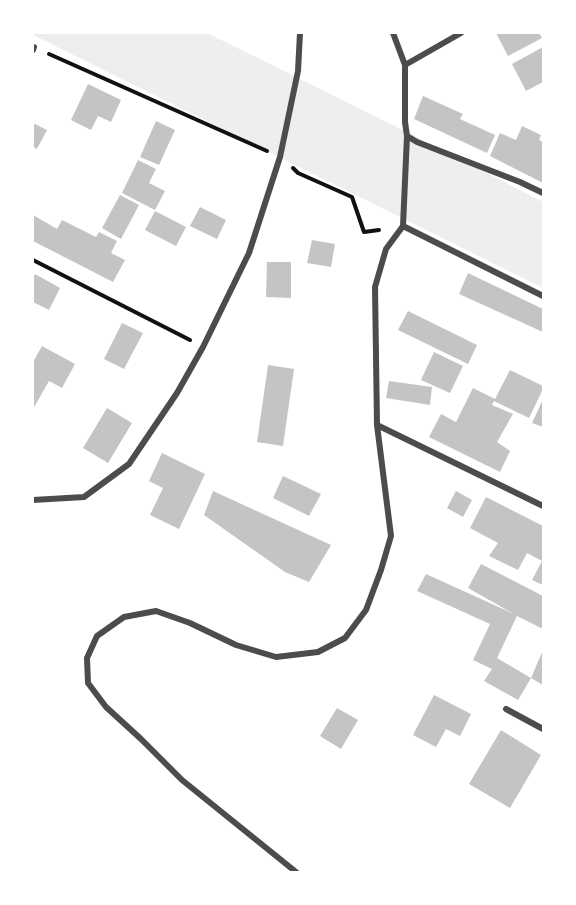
<!DOCTYPE html>
<style>
body{margin:0}
#map{position:relative;width:576px;height:905px;overflow:hidden;background:#fff;font-family:Manrope,sans-serif}
canvas{display:block}
.frame{position:absolute;inset:0;border:34px solid #fff;pointer-events:none}
</style>
<div id="map">
<canvas width="576" height="905"></canvas>
<div class="frame"></div>
</div>
<script>
const ctx = document.querySelector('canvas').getContext('2d');
ctx.lineJoin = 'round';
function fillPath(path, color) { ctx.fillStyle = color; ctx.fill(path, 'evenodd'); }
function strokePath(path, color, width, dash) { ctx.strokeStyle = color; ctx.lineWidth = width; ctx.lineCap = dash ? 'butt' : 'round'; ctx.setLineDash(dash || []); ctx.stroke(path); }
fillPath(new Path2D(`
 M33,33H207L401,129L543,202V288L33,35Z`), '#eee');
fillPath(new Path2D(`
 M496,33H539L542,38L508,56Z
 M543,47V82L526,91L512,64Z
 M88,84L121,100L111,122L98,116L91,130L71,120Z
 M423,96L463,114L460,119L495,135L487,153L414,119Z
 M156,121L175,130L159,165L140,157Z
 M33,123L47,130L37,149L33,147Z
 M522,126L541,135L539,140L543,142V183L490,156L500,133L516,140Z
 M138,160L156,169L149,183L165,191L155,210L122,193Z
 M120,195L139,205L121,239L102,228Z
 M200,207L226,220L217,239L190,226Z
 M155,211L186,227L176,246L145,230Z
 M33,215L57,229L62,220L96,237L99,232L117,241L111,253L125,260L113,282L33,241Z
 M312,240L335,244L331,267L307,263Z
 M267,262H291V298L266,297Z
 M468,273L543,309V332L459,294Z
 M35,274L60,288L49,310L33,302V278Z
 M408,311L477,345L468,364L398,330Z
 M122,323L143,333L124,369L104,359Z
 M42,346L75,364L62,388L49,381L33,409V362Z
 M434,352L463,366L450,393L421,380Z
 M268,365L294,369L283,446L257,442Z
 M510,370L543,386V389L529,418L494,401L492,405L513,414L497,442L510,451L500,472L429,437L441,414L456,422L473,388L495,399Z
 M389,381L432,387L430,405L386,398Z
 M543,399V427L532,423Z
 M107,408L132,423L108,463L83,448Z
 M162,453L205,474L179,529L150,515L163,488L149,481Z
 M283,476L321,494L309,516L273,498Z
 M213,491L331,545L309,582L285,572L204,515Z
 M456,491L472,500L463,517L447,508Z
 M486,497L543,526V585L532,580L542,561L527,553L518,570L489,556L498,543L470,528Z
 M481,564L543,596V629L517,616L497,658L531,678L518,700L484,681L492,669L473,660L490,624L417,591L426,574L514,614L468,588Z
 M543,650V685L531,678Z
 M434,695L471,714L460,736L446,729L436,747L413,735Z
 M337,708L358,720L341,749L320,736Z
 M501,730L541,755L510,808L469,784Z`), '#c4c4c4');
strokePath(new Path2D(`
 M49,54L267,151
 M293,168L298,173L352,197L364,232L379,230
 M33,260L190,340`), '#111', 4);
strokePath(new Path2D(`
 M393,33L405,65V122L407,136L417,142L520,182L543,193
 M33,50L34,47
 M405,65L461,33
 M403,226L543,296
 M377,425L543,506
 M33,500L84,497L129,464L177,393L203,347L249,253L280,157L298,71L300,33
 M506,709L543,729
 M296,872L182,780L141,739L106,707L88,683L87,658L97,636L124,617L156,611L190,623L236,645L276,657L318,652L345,638L366,610L381,570L391,536L377,425L375,287L386,249L403,226L407,136`), '#4c4c4c', 6);
</script>
